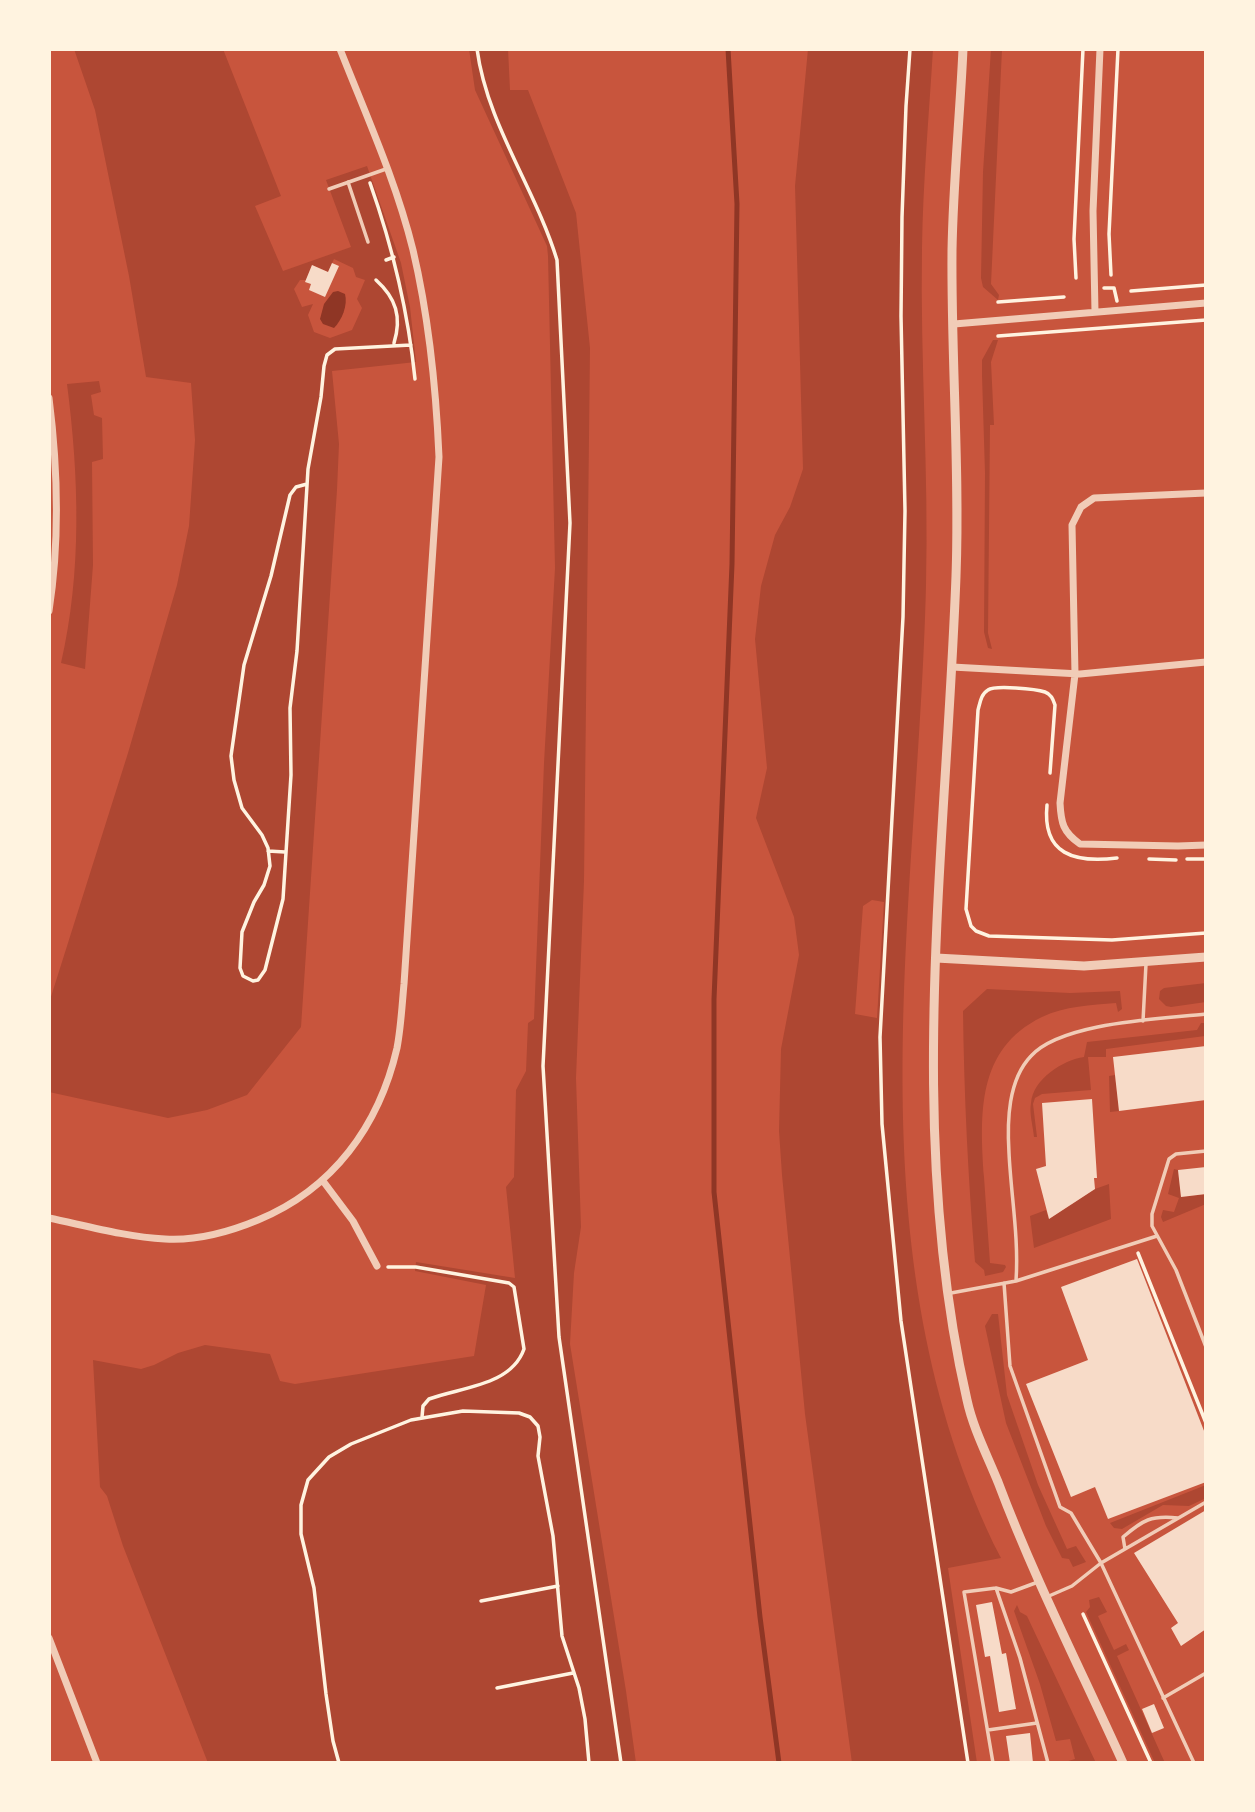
<!DOCTYPE html>
<style>
body{margin:0}
#map{position:relative;width:1255px;height:1812px;overflow:hidden;background:#c8553d;font-family:Georgia,serif}
canvas{display:block}
.frame{position:absolute;inset:0;border:51px solid #fff3e0;pointer-events:none}
</style>
<div id="map">
<canvas width="1255" height="1812"></canvas>
<div class="frame"></div>
</div>
<script>
const ctx = document.querySelector('canvas').getContext('2d');
ctx.lineJoin = 'round';
function fillPath(path, color) { ctx.fillStyle = color; ctx.fill(path, 'evenodd'); }
function strokePath(path, color, width, dash) { ctx.strokeStyle = color; ctx.lineWidth = width; ctx.lineCap = dash ? 'butt' : 'round'; ctx.setLineDash(dash || []); ctx.stroke(path); }
fillPath(new Path2D(`
 M74,49H223L281,196L255,206L283,271L351,247L326,180L367,166L401,263L410,307L416,362L332,371L339,444L337,490L301,1027L247,1095L207,1110L168,1118L49,1092V1003L128,753L177,585L189,526L195,440L191,383L146,377L129,276L95,110ZM334,259L353,268L356,277L365,280L357,299L362,308L352,330L330,338L314,332L308,315L313,304L302,307L294,289L300,280H306L312,265L328,272Z
 M469,49H508L510,90H528L576,213L590,348L584,881L576,1078L581,1227L574,1273L570,1344L626,1691L636,1763H208L123,1546L107,1496L100,1487L93,1360L141,1369L154,1365L178,1353L205,1345L270,1354L280,1381L295,1384L474,1356L486,1285L415,1271L416,1262L515,1278L506,1187L514,1177L516,1090L526,1071L528,1023L534,1019L544,763L555,568L548,256L547,246L475,90Z
 M808,49H933C929,115 923,182 922,248C920,360 929,473 926,585C918,914 847,1249 1001,1558L948,1568L977,1763H852L805,1414L782,1175L779,1131L781,1049L799,955L794,917L756,818L767,768L755,639L761,586L775,535L790,507L803,469L795,186ZM872,900L884,902L877,1018L855,1014L863,906Z
 M991,49H1002L991,284L999,295L998,300L983,287L981,278L983,172Z
 M993,340H998L991,362L994,425H990L988,633L992,649L988,648L984,632L985,473L982,375V360Z
 M99,381L101,392L91,395L94,415L102,418L103,459L92,462L93,565L85,669L61,663C82,572 79,477 67,384Z
 M1206,983V1002L1171,1007L1166,1006L1159,999L1160,991L1164,988Z
 M987,989L1070,993L1120,991L1122,1009L1118,1012L1116,1003C1091,1005 1065,1006 1042,1017C976,1049 980,1115 984,1177C986,1206 988,1235 990,1263L1005,1265L1006,1267L1003,1272L985,1276L984,1270L975,1262C968,1178 964,1095 963,1011Z
 M1201,1023H1206L1205,1036L1106,1049V1057H1088L1091,1090L1042,1094L1035,1098L1033,1104L1037,1137H1034C1033,1126 1029,1113 1031,1103C1033,1079 1063,1060 1084,1057L1087,1042L1197,1030Z
 M1115,1075L1119,1111L1110,1112L1109,1076Z
 M1174,1169L1178,1170L1181,1197L1206,1194V1204L1163,1222L1161,1217L1163,1210L1174,1212L1179,1198L1168,1194Z
 M1109,1184L1111,1219L1034,1248L1030,1216L1046,1210L1049,1219L1095,1189Z
 M992,1314H998L1007,1395L1038,1485L1067,1549L1076,1546L1086,1562L1073,1567L1069,1559L1062,1558L1046,1526L1006,1423L985,1326Z
 M1206,1485V1498L1189,1506L1163,1505L1122,1529L1114,1528L1110,1523Z
 M1099,1597L1107,1612L1098,1616L1114,1650L1126,1644L1129,1650L1117,1656L1165,1763H1155L1086,1612L1090,1607L1089,1600Z
 M1017,1605L1020,1612L1027,1616L1096,1763L1065,1762L1075,1759L1070,1739L1056,1741L1040,1684L1014,1611Z`), '#ae4732');
fillPath(new Path2D(`
 M338,291L345,294C348,305 342,320 334,328L323,324L320,319L324,304L333,292Z`), '#8f3625');
strokePath(new Path2D(`
 M728,49L737,204L732,564L714,999V1192L760,1617L779,1763`), '#8f3625', 5);
fillPath(new Path2D(`
 M332,263L339,266L325,297L309,290L311,284L305,282L312,265L328,272Z
 M1206,1046V1100L1119,1111L1113,1057Z
 M1092,1099L1097,1178H1094L1095,1189L1049,1219L1036,1169L1046,1166L1042,1103Z
 M1206,1167V1194L1181,1197L1178,1170Z
 M1137,1259L1206,1436V1482L1108,1519L1095,1487L1071,1497L1026,1384L1088,1360L1061,1287Z
 M1206,1510V1629L1181,1646L1171,1628L1178,1623L1134,1553Z
 M992,1602L1002,1654L1006,1653L1016,1709L999,1712L990,1656L985,1657L976,1605Z
 M1154,1704L1164,1728L1152,1733L1142,1709Z
 M1030,1733L1033,1763H1010L1006,1736Z`), '#f7dbc8');
strokePath(new Path2D(`
 M477,49C487,124 535,188 557,260L570,523L543,1066L559,1337L621,1763
 M910,49L906,106L902,217L901,316L905,511L903,617L880,1037L882,1124L901,1321L968,1763
 M370,183C393,248 408,311 415,379
 M386,260L394,257
 M1111,275L1109,234L1118,49
 M1076,278L1074,239L1083,49
 M376,280C396,298 402,317 394,343
 M1104,288H1114L1117,301
 M1131,291L1206,285
 M998,302L1064,297
 M998,336L1206,320
 M307,484L296,487L290,495L271,576L244,665L231,756L234,780L242,808L262,835L268,848L270,866L264,885L254,902L242,932L240,968L243,976L253,981L258,980L265,970L283,899L291,775L290,708L297,651L308,469L321,397L324,366L327,355L335,349L411,345
 M1050,773L1055,705C1053,699 1051,694 1045,692C1036,689 995,685 988,690C981,694 980,703 978,710L966,909L971,926L976,931L989,936L1112,940L1206,933
 M1047,805C1042,855 1075,863 1117,858
 M268,851L285,852
 M1149,859L1176,860
 M1187,859H1206
 M1138,1253L1206,1423
 M388,1267H416L509,1283L514,1287L524,1349C511,1386 461,1387 429,1399L423,1406L422,1417
 M481,1601L558,1586
 M1083,1614L1151,1763
 M497,1688L573,1673
 M339,1763L333,1741L326,1694L314,1588L301,1534V1505L308,1480L329,1457L351,1444L411,1420L463,1411L519,1413L530,1417L538,1426L540,1437L538,1456L553,1536L562,1636L579,1688L585,1719L589,1763`), '#fff3e0', 3.5);
strokePath(new Path2D(`
 M348,182L368,242
 M329,189L386,169
 M1143,1021L1146,964
 M1206,1151L1176,1154L1169,1159L1152,1214V1226L1176,1270L1206,1347
 M1016,1281C1019,1238 1011,1195 1009,1153C1007,1121 1008,1080 1031,1056C1062,1022 1161,1019 1206,1014
 M1004,1283L1010,1366L1060,1507L1071,1513L1101,1563L1194,1763
 M951,1293L1016,1281L1157,1236
 M1125,1549L1123,1537C1143,1520 1151,1515 1178,1518
 M996,1588L1020,1658L1048,1763
 M1049,1596L1072,1586L1101,1563L1206,1502
 M1163,1698L1206,1673
 M988,1730L1037,1723
 M993,1763L964,1592L996,1588L1011,1592L1038,1582`), '#f1ccb7', 3.5);
strokePath(new Path2D(`
 M1095,312L1093,211L1100,49
 M954,324L1206,303
 M49,398C58,469 60,540 49,611
 M1206,493L1094,498L1081,507L1072,525L1075,674L1060,803C1061,823 1063,832 1080,844L1178,846L1206,845
 M952,667L1080,674L1206,662
 M323,1181L353,1221L377,1266
 M49,1218C87,1226 126,1237 165,1239C197,1241 229,1232 258,1220C333,1189 379,1126 397,1048C401,1027 402,1005 404,984L439,457C436,387 429,318 413,250C396,181 366,115 340,49
 M49,1638L97,1763`), '#f1ccb7', 7);
strokePath(new Path2D(`
 M963,49C960,116 953,184 952,251C951,359 960,468 956,576C946,849 905,1130 967,1400C973,1428 987,1455 998,1482C1034,1578 1081,1670 1123,1763
 M936,958L1084,966L1206,957`), '#f1ccb7', 9);
</script>
